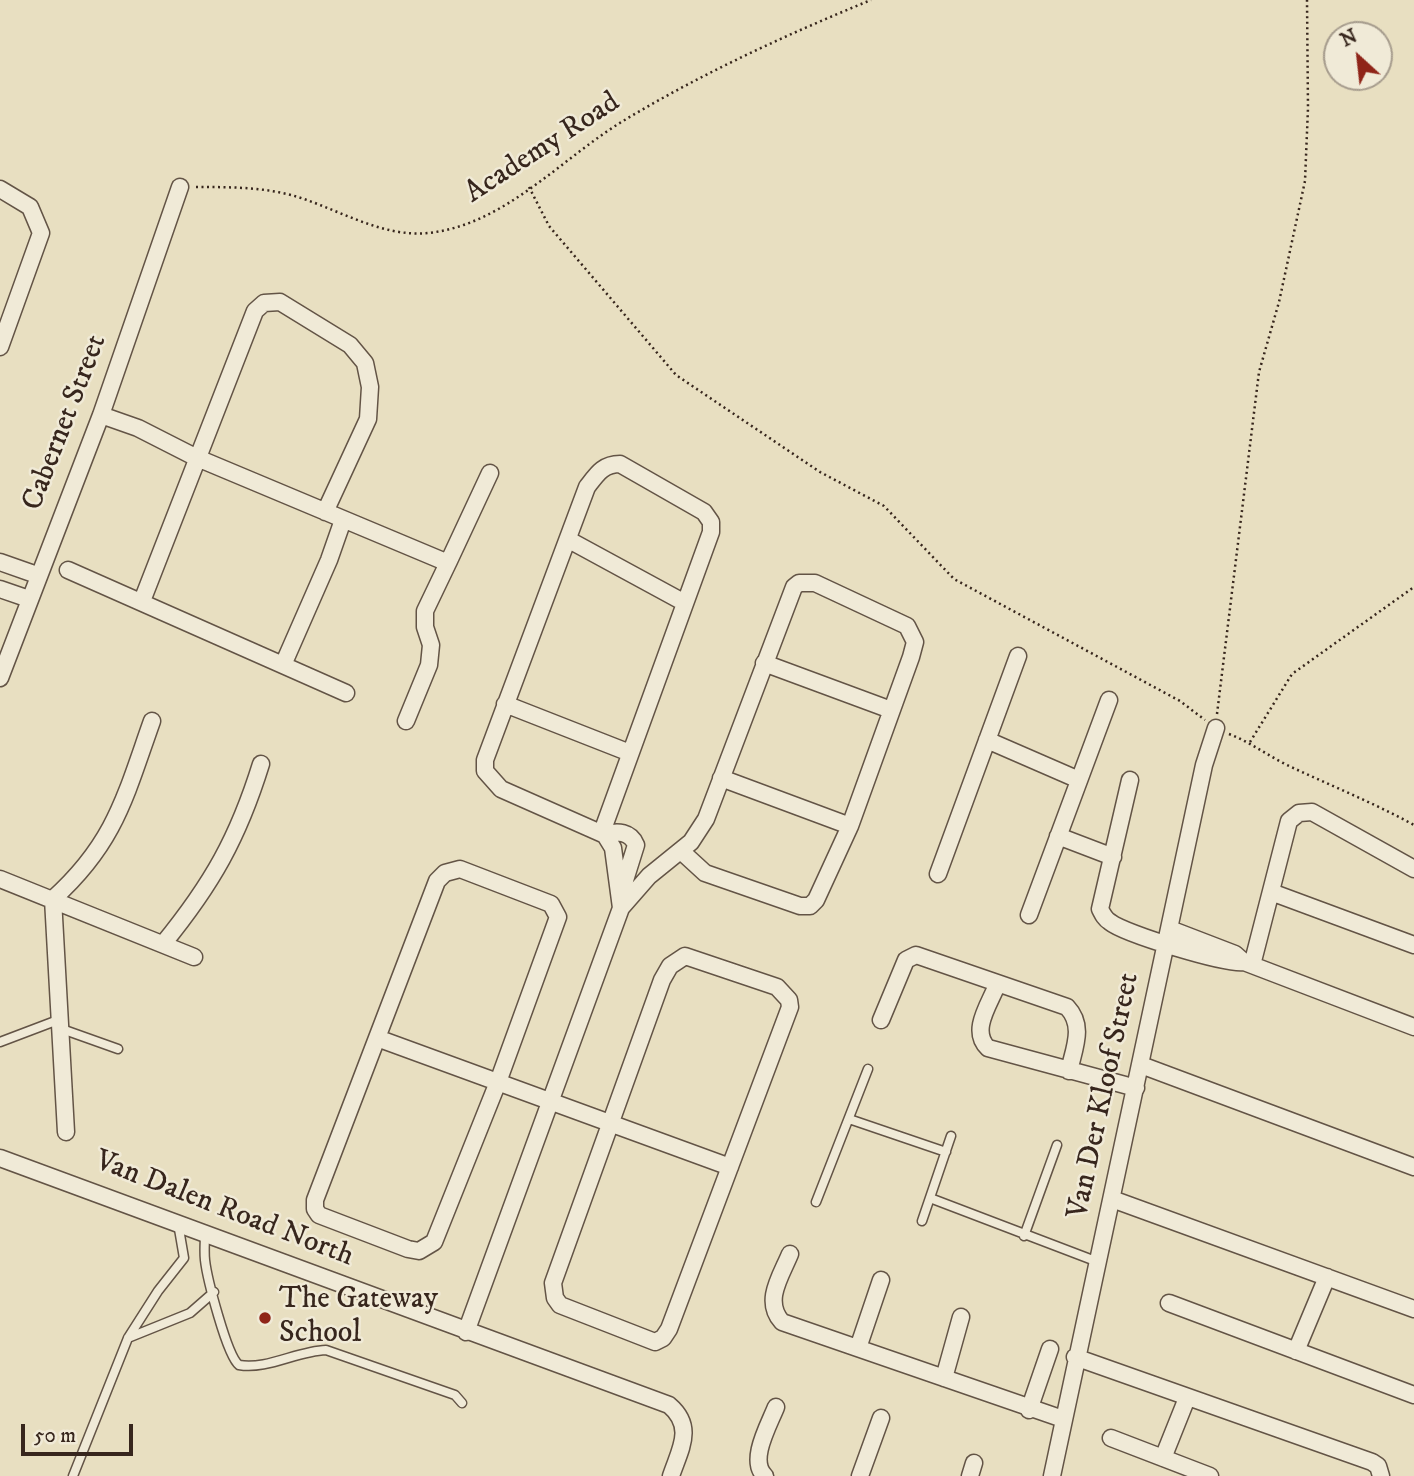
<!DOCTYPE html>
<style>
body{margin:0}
#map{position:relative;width:1414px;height:1476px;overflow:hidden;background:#e8dfc1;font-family:"IM FELL DW Pica",serif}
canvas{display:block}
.north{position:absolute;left:1323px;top:21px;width:70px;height:70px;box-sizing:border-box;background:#f0ead7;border:2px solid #a69c8d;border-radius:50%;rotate:333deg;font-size:19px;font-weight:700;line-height:28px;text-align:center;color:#37261d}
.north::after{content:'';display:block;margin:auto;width:24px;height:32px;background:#8f2418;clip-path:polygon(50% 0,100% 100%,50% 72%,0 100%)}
.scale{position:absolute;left:21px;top:1424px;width:112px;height:32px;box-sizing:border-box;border:4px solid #37261d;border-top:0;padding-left:9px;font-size:21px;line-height:24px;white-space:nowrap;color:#37261d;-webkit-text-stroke:5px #f0ead7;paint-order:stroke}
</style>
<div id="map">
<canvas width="1414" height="1476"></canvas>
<div class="north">N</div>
<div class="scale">50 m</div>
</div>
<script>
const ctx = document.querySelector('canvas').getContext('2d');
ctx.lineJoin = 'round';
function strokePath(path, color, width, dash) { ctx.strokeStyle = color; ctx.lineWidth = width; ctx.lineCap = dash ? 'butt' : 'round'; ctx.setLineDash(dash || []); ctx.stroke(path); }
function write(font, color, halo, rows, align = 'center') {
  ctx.font = font + ' "IM FELL DW Pica",serif'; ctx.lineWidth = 5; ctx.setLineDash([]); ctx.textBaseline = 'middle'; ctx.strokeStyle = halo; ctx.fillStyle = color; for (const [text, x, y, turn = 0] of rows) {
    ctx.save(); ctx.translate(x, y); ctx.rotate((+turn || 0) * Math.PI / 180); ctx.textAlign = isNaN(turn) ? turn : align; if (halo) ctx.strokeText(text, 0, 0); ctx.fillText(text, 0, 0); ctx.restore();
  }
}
const service = new Path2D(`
 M59,1028L118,1049
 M0,1042L58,1020
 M849,1119L946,1152
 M930,1198L1098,1262
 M816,1202L868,1069
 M922,1221L951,1136
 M205,1233C205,1242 204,1251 205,1260C207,1278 227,1356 239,1365C267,1370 297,1351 326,1350L455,1395L462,1403
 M1024,1236L1057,1145
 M128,1338L190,1313L214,1292
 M73,1476L128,1338L158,1291L184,1258L178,1223`);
const minor = new Path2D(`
 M0,189L30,207L41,233L0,347
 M101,415L138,428L195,457L448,563L490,473
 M569,540L685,603
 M0,562L37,575
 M68,570L346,693
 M0,589L29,599
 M142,601L255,311L264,303L280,302L350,345L365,363L370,387L368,419L325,512
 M764,663L891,710
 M283,665L329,560L343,520
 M0,678L101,415L180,187
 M505,704L630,753
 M406,721L429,665L431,645L425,627V611L448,563
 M987,740L1079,780
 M721,778L850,826
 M1130,780L1100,909C1103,915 1105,919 1110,922C1125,934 1227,965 1244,962
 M602,832L711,532V522L704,512L620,464C603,464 597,474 587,487L485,760V771L501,789L605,835L613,848L621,908
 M605,835C617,830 631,832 636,845L621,893
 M1058,836L1113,857
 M460,869L551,904L558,917L498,1082L434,1242L419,1251L408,1249L319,1215L315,1209V1200L437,881L445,873Z
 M938,874L1018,656
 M0,879L194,957
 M1271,892L1414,945
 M1029,915L1109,700
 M1170,929L1235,954L1244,962L1414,1027
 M163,944C212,884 238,838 261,764
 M685,956L777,987L789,1000L790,1007L669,1329L663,1338L655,1342L560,1305L555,1298L553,1283L662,980L670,966Z
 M1252,965L1289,821L1299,813L1312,812L1414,869
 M997,985C989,1005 970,1031 988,1048L1136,1088
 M881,1020L906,960L916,955L1067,1007C1085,1026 1074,1048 1069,1071
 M377,1038L730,1167
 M1141,1065L1414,1167
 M66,1132L53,899C115,843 125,797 152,721
 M0,1158L669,1405C695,1427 680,1449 671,1476
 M1112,1199L1414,1309
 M790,1254C781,1276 763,1301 782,1322L1063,1419
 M1169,1303L1414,1395
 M466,1332L621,908L649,876L691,842L706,819L794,587L799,583H815L907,626L915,642L911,657L850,826L816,900L810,906H800L705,873L681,851
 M858,1348L881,1280
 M1296,1351L1327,1277
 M1075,1357L1372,1462L1378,1466L1381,1476
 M944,1378L961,1317
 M1029,1410L1050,1349
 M1111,1438L1210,1476
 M1163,1458L1187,1398
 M765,1476C748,1461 769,1425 776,1407
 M860,1476L881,1418
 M970,1476L974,1463
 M1052,1476L1204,765L1216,728`);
strokePath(service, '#635446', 11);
strokePath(minor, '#635446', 19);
strokePath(new Path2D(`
 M196,187C228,187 260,187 291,195C335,207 381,238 428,233C506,225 563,156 628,118C705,72 788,34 871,0
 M529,187L549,226L676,375L820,472L884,506L954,579L1180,701L1205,720
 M1217,714L1259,372L1279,302L1305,181L1308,108L1307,0
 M1229,734C1250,742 1267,755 1287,765C1329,785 1372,802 1414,825
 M1250,742L1292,674L1414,587`), '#37261d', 2.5, [2, 3.5]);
strokePath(service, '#f0ead7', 8);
strokePath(minor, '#f0ead7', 16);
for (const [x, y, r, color] of [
 [265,1318,7,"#8f2418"]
]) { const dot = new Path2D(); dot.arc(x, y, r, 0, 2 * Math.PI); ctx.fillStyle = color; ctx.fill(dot); strokePath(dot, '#f0ead7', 2.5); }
write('30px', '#37261d', '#f0ead7', [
 ["Academy Road",543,149,-33],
 ["Cabernet Street",66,423,-69],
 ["Van Der Kloof Street",1105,1096,-78],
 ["Van Dalen Road North",224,1210,21]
]);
write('30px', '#37261d', '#f0ead7', [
 ["The Gateway",279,1301],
 ["School",279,1335]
], 'left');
</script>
